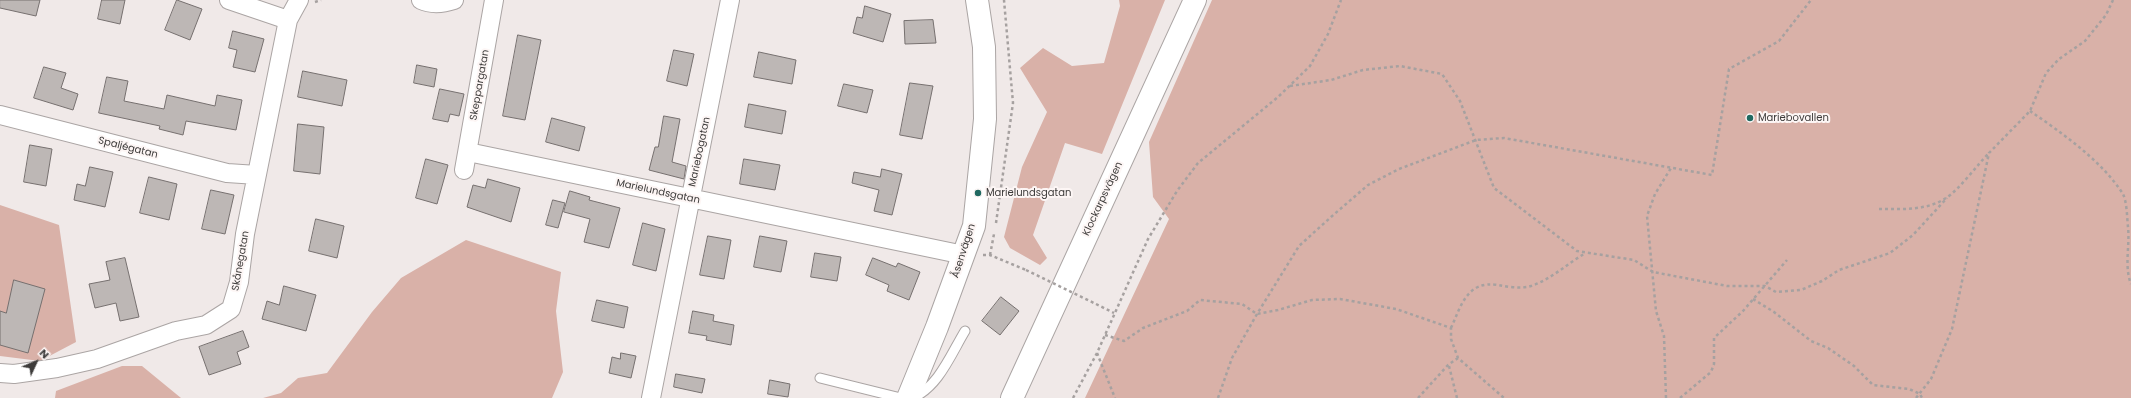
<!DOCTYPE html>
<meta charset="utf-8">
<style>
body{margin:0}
#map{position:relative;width:2131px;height:398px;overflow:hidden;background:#f0e9e8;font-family:Poppins,sans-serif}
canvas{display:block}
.north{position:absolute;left:16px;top:342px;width:40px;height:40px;-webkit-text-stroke:3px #fdf6f5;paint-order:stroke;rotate:46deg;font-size:11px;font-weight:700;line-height:16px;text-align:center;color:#3d3b3a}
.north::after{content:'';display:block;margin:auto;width:14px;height:18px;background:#3d3b3a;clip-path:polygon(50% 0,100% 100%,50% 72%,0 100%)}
</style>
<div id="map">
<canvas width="2131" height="398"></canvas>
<div class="north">N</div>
</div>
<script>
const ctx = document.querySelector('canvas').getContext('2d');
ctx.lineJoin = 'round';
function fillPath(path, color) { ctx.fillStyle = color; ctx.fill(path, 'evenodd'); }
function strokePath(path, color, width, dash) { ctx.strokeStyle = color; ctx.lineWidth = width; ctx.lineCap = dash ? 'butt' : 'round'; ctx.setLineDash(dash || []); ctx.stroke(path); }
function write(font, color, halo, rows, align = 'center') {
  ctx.font = font + ' Poppins,sans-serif'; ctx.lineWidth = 4; ctx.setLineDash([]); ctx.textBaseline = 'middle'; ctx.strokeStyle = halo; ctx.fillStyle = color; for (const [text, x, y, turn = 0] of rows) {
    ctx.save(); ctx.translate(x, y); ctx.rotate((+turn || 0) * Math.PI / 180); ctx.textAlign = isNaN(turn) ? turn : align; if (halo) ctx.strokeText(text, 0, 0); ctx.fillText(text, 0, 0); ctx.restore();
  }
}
fillPath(new Path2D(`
 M1119,0H1165L1102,154L1065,143L1033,235L1047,258L1040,265L1010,248L1004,237L1022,167L1047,112L1020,68L1043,48L1072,66L1104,63L1120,6Z
 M1212,0H2131V398H1085L1169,219L1153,197L1149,142Z
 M0,205L59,225L76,342L40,361L0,356Z
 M466,240L561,272L556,311L563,372L552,398H263L281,393L298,378L327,373L372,312L401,278Z
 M122,366H142L181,398H55L56,391Z`), '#d9b1a8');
const building = new Path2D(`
 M0,0H40L36,16L0,8Z
 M102,0H125L120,24L98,19Z
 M177,0L202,9L190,40L165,30Z
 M865,6L891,14L883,42L853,33L857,17L862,18Z
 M933,20L936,43L905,44L904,21Z
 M233,31L264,39L255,72L233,67L237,50L229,48Z
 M518,35L541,40L525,120L503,116Z
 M674,50L694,54L687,86L667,81Z
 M759,52L796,60L792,84L754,77Z
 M417,65L437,69L434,87L414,83Z
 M44,67L66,73L61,88L78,94L73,110L34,98Z
 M303,71L347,80L342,106L298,97Z
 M107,77L128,81L124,101L164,109L167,95L215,106L217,95L242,100L236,130L186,121L183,135L159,129L160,126L99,113Z
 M910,83L933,86L922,139L900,135Z
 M844,84L873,90L867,113L838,106Z
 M440,89L464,94L459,116L450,114L448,122L433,119Z
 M749,104L786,111L782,134L745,127Z
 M664,116L680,119L672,162L686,166L684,179L649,170L655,147H658Z
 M552,118L585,127L579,151L546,142Z
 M298,124L324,127L320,174L294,171Z
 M30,145L52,149L46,186L24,182Z
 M426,159L448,165L437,204L416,198Z
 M744,159L780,165L775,190L740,184Z
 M90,167L113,172L105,207L74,200L77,184L85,186Z
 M882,169L902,174L892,215L874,211L879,190L852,183L854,172L880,177Z
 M149,177L177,184L169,220L140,213Z
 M488,179L520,188L511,222L467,207L473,185L485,188Z
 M211,190L234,195L225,234L202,229Z
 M570,191L590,197L589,200L620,208L609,248L584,242L590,219L564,212Z
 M553,200L565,203L558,228L546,225Z
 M316,219L344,226L337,258L309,251Z
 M643,223L665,229L656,271L633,265Z
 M708,236L731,240L724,279L700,275Z
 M760,236L787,241L781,272L754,267Z
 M815,253L841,257L837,281L811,277Z
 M125,258L139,317L120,321L116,303L95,308L89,284L110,280L106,262Z
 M873,258L896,267L898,263L920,272L909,300L887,291L889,285L866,275Z
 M14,280L45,289L28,353L0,345V311L6,313Z
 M284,286L316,295L306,331L262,319L267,301L279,305Z
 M1001,297L1019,311L1000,335L982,321Z
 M597,300L628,307L624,328L592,321Z
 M693,311L714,315L713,321L734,325L731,345L706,340L707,336L689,333Z
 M243,331L249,347L237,352L241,364L209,375L199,347Z
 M621,353L636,356L631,378L609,373L612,357L620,359Z
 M676,374L705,379L702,393L674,387Z
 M770,380L790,384L788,397L768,394Z`);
fillPath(building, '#bdb7b5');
strokePath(building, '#76706f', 1);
const lane = new Path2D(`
 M820,378L901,398
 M912,398C938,388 951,354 965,331`);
const street = new Path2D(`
 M229,0L288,20
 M421,0C432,5 442,4 454,0
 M0,115L227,173L257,175
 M468,152L964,255
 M464,170L494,0
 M0,373L14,374L57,368L97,359L176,331L206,325L231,309L239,282L245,234L288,20L299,0
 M651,398L730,0`);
const secondary = new Path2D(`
 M908,398L937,327L974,226L985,119L984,47L977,0
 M1012,398L1195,0`);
strokePath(lane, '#aba5a4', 11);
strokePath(street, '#aba5a4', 20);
strokePath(secondary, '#aba5a4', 24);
strokePath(new Path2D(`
 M315,2L321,0
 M1290,86L1331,80L1363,70L1400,66L1442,74L1460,101L1494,188L1577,251L1634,260L1653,272L1727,286H1765L1776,292L1801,290L1822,281L1839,270L1890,253L1913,235L1947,198
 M2030,111C2062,133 2102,161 2123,194C2127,202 2127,218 2128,227C2130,246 2124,266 2131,284
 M1879,209C1902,209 1926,211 1946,198C1959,190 1977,165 1989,153
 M996,223L1013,103L1004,0
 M983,255H990L1026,270
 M990,255L994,234
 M1753,299L1774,312L1811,341L1828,348L1854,366L1873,385L1909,389L1920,394L1922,398
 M1096,304L1114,313
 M1451,328C1461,306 1467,280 1498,285C1508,287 1521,289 1531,286C1550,280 1567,264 1584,254
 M1105,335L1124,341L1143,328L1187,311L1200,300L1242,304L1257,314L1278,310L1312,300L1340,299L1396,309L1451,328V339L1458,358L1504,398
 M1097,353L1115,398
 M1449,366L1457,398
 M1073,398L1097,353L1148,239L1177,191L1198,163L1278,97L1310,66L1328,34L1341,0
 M1218,398L1232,358L1257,314L1299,246L1331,217L1368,185L1399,169L1476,140L1504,138L1712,175L1729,69L1779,41L1811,0
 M1418,398L1448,365L1458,358
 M1666,398L1664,336L1656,311L1647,216L1655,194L1671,168
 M1680,398L1711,372L1714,364V338L1743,311L1787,260
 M1916,398L1931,379L1952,329L1989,153L2030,111L2046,73L2059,59L2085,41L2106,15L2113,0`), '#a6a1a0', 2.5, [3, 3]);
strokePath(lane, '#fff', 9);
strokePath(street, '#fff', 18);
strokePath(secondary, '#fff', 22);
strokePath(new Path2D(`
 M1026,270L1096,304`), '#a6a1a0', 2.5, [3, 3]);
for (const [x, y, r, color] of [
 [1750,118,4,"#216961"],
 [978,193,4,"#216961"]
]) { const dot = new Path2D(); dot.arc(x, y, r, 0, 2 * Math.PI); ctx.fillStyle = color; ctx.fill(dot); strokePath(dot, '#fdf6f5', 1.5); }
write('10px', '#3d3b3a', '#fdf6f5', [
 ["Skeppargatan",480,85,-80],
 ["Spaljégatan",128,148,14],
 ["Mariebogatan",700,152,-78],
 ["Marielundsgatan",658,192,12],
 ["Klockarpsvägen",1103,199,-65],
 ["Åsenvägen",964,251,-72],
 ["Skånegatan",241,261,-80]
]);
write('10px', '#3d3b3a', '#fdf6f5', [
 ["Mariebovallen",1758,118],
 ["Marielundsgatan",986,193]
], 'left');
</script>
